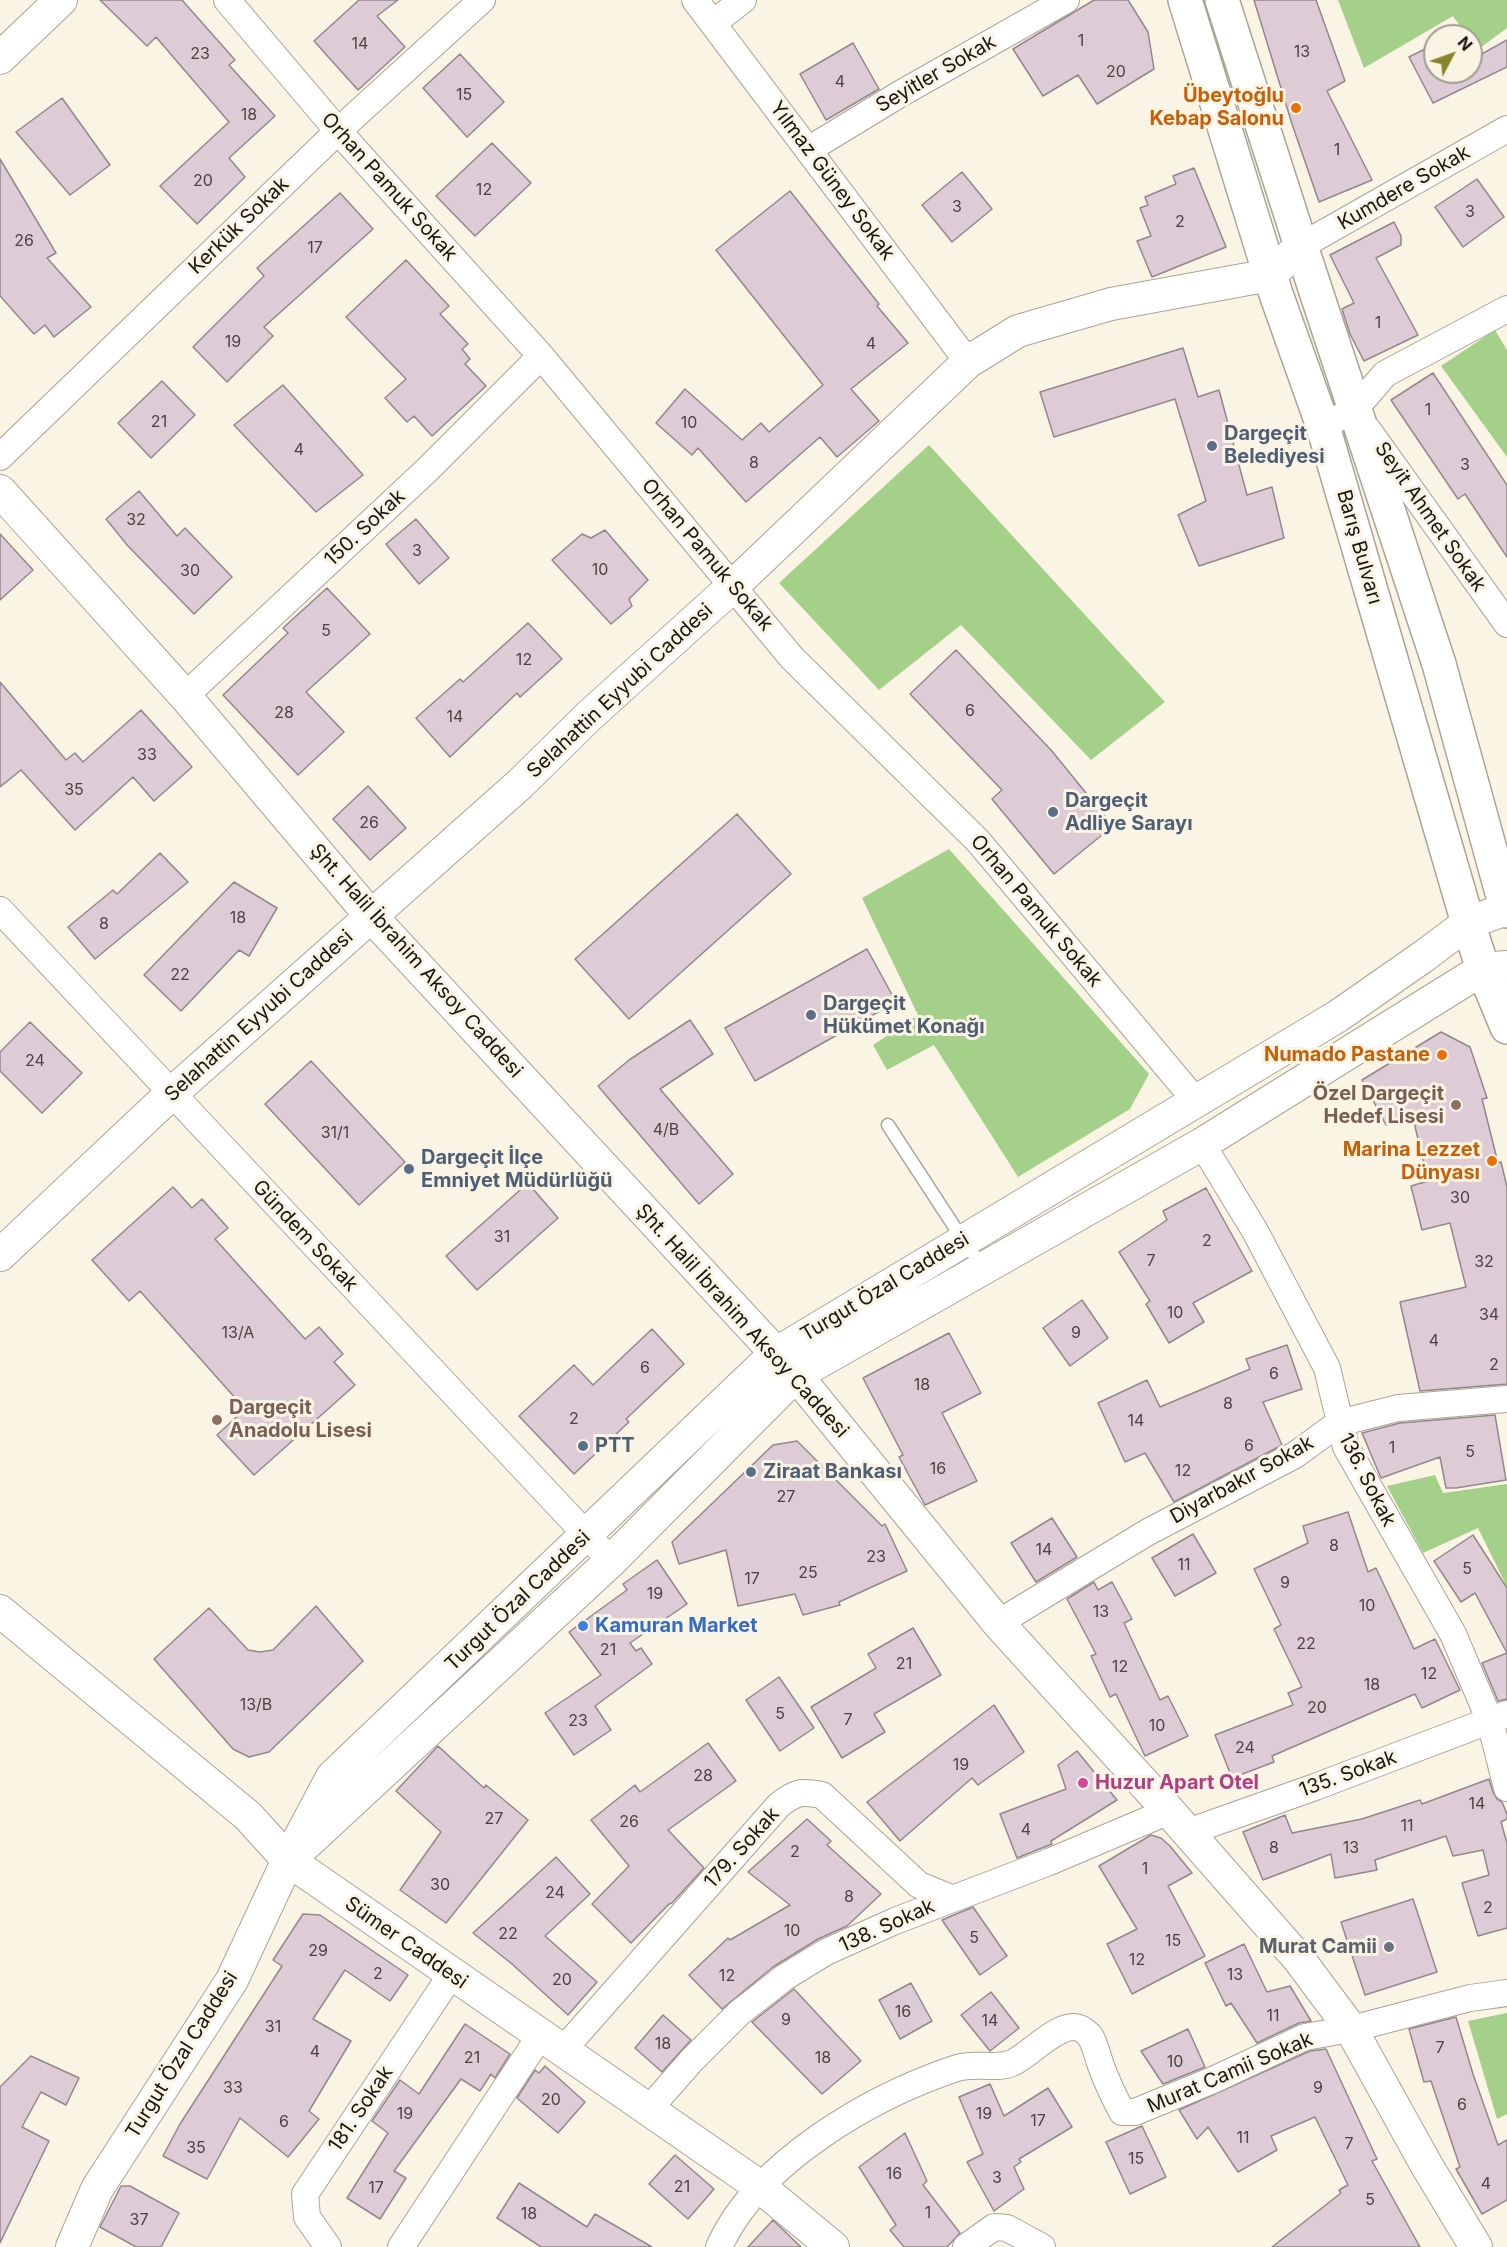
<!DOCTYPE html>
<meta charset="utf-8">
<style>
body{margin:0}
#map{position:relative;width:1507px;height:2247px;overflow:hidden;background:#faf4e4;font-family:Inter,sans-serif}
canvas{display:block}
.north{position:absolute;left:1423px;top:24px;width:60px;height:60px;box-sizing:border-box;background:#faf4e4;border:2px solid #a09c90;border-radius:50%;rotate:49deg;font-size:16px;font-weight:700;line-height:24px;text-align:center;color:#191712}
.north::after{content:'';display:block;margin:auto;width:21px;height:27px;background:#89832c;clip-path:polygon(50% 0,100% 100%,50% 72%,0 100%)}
</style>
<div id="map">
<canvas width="1507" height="2247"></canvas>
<div class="north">N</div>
</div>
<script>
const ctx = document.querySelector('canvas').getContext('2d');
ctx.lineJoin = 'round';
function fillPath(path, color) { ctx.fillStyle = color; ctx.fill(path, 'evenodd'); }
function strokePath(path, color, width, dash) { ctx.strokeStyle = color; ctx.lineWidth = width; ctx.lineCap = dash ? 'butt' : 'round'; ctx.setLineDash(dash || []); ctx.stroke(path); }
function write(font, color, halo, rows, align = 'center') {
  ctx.font = font + ' Inter,sans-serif'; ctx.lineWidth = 6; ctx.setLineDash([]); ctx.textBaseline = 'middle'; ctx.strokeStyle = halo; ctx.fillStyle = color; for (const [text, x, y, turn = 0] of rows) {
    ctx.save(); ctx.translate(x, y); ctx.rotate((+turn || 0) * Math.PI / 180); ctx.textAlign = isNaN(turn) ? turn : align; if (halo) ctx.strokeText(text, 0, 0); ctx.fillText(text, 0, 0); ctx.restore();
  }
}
fillPath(new Path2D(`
 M1338,0H1507V28L1476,51L1471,42V36H1467L1453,16L1364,68Z
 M1495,330L1507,350V457L1441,366Z
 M929,445L1165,702L1091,760L961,625L879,690L779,583Z
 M949,849L1149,1074L1130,1109L1018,1177L934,1045L887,1070L873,1045L918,1015L862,898Z
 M1435,1475L1443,1493L1507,1484V1587L1478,1528L1423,1553L1387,1486Z
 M1507,2013V2114L1497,2119L1468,2021Z`), '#a5d089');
const building = new Path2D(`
 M100,0H182L235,60L229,65L275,116L229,158L245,177L197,224L160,186L229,122L156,37L147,46Z
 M359,0H398L377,16L405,47L358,90L314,41Z
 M1094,0H1128L1148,32L1154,69L1097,104L1078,75L1043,96L1013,49Z
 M1254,0H1316L1345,81L1327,91L1372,180L1319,202L1292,124Z
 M1507,40V67L1433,103L1409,57L1435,44V72H1471V60Z
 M853,43L879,89L826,120L800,74Z
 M460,54L504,102L467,137L423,88Z
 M62,98L110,165L70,195L16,132Z
 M492,143L531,183L475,236L436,196Z
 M0,159L56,253L47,258L91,307L54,337L45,325L34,334L0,296Z
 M1194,168L1226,247L1152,277L1137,241L1151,236L1140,208L1148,205L1145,197L1176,184L1173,176Z
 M962,172L992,209L952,242L922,205Z
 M1477,179L1504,217L1463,247L1435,207Z
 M790,191L879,304L877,306L908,343L851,389L879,421L837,457L820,437L746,502L698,448L692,455L656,423L685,389L742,440L761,423L769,432L823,385L716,250Z
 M340,193L373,229L264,327L273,336L227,382L193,347L264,276L257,268Z
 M1394,222L1401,236V245L1376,258L1418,335L1364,361L1350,334L1342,309L1354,303L1330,255Z
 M406,260L449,306L440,314L468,344L462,349L470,359L465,364L486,386L432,436L414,416L407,422L385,398L406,379L346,317Z
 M1183,348L1198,397L1219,390L1247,495L1272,487L1284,538L1199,566L1178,515L1206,501L1175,399L1054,437L1040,392Z
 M1433,373L1507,485V557L1465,494L1458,499L1391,400Z
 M162,381L195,415L151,458L118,423Z
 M283,385L363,475L316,512L234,425Z
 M139,491L177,536L185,528L232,577L194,614L128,546L106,519Z
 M416,519L449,558L419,584L386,544Z
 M605,530L648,580L629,599L632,606L611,624L552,560L582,534L591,538Z
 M0,534L33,570L0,600Z
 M327,588L370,634L306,692L344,732L298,775L223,695L288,633L283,628Z
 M528,623L562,659L520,697L517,693L450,757L416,718L460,679L463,682Z
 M956,650L1051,750L1113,826L1054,874L992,799L1002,790L910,694Z
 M0,682L66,760L75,753L83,762L141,710L192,767L154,801L133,777L75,830L21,770L0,787Z
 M368,786L406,828L370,860L333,819Z
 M737,814L791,874L629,1019L575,959Z
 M160,853L188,882L95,959L68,927L113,890L117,894Z
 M234,882L277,908L249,956L239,950L181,1011L144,975Z
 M867,949L896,1002L755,1081L725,1028Z
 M690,1020L713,1054L660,1089L733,1174L699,1204L598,1086L629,1060Z
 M30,1022L82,1073L42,1113L0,1071V1052Z
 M1441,1032L1470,1047L1487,1098L1482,1099L1498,1163L1501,1162L1507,1187V1384L1420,1391L1400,1302L1466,1287L1450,1223L1422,1230L1411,1186L1428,1181L1413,1118L1386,1125L1362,1080Z
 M311,1061L405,1162L359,1205L265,1104Z
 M528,1183L558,1218L477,1290L446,1256Z
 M173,1187L192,1208L202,1199L228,1228L215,1239L305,1339L319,1327L343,1354L334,1362L355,1385L254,1475L217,1435L245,1409L140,1291L129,1301L92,1260Z
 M1206,1188L1252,1271L1193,1303L1204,1322L1169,1343L1146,1304L1150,1301L1119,1252L1167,1220L1163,1211Z
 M1082,1300L1108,1338L1070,1366L1043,1328Z
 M652,1329L684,1364L626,1419L629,1422L574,1474L519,1416L574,1365L593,1385Z
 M949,1333L981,1393L942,1413L977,1481L925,1505L899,1457L903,1455L863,1378Z
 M1287,1345L1302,1389L1263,1402L1282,1445L1174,1502L1145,1453L1125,1462L1098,1403L1147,1380L1160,1407L1250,1369L1246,1359Z
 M1495,1415L1506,1480L1456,1488H1446L1440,1457L1381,1478L1362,1433L1400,1423Z
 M797,1441L882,1526L885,1524L907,1571L839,1602L840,1605L803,1615L795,1594L738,1606L726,1550L679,1564L672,1542L773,1445Z
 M1348,1512L1368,1572L1376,1568L1414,1649L1435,1639L1460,1690L1422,1708L1415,1694L1272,1756L1274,1762L1232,1778L1215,1735L1293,1705L1288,1693L1302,1687L1274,1629L1281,1625L1254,1569L1308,1543L1303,1526Z
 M1052,1518L1077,1557L1036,1582L1011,1543Z
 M1193,1534L1216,1573L1175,1596L1152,1558Z
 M1473,1535L1507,1588V1699L1498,1701L1482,1663L1507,1653L1475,1593L1461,1602L1434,1561Z
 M657,1560L687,1604L630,1643L636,1651L641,1648L652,1664L595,1706L611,1730L574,1755L545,1713L601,1675L569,1632L627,1590L623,1584Z
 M1094,1582L1098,1590L1112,1582L1132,1619L1124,1623L1160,1700L1168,1696L1188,1736L1145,1756L1116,1694L1110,1697L1091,1656L1096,1654L1067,1599Z
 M316,1606L363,1661L269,1752L249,1757L233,1749L154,1659L209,1608L248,1650L260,1652L273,1650Z
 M913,1628L941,1675L874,1714L885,1732L842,1758L811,1707L876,1668L868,1654Z
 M779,1677L814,1728L780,1751L746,1700Z
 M994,1705L1024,1752L978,1785L972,1778L900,1841L867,1802Z
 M708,1743L736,1781L668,1830L704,1868L672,1903L669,1904L631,1943L592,1904L629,1866L591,1820L635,1785L640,1792Z
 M438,1746L484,1788L486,1785L528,1820L446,1923L400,1890L441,1832L396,1791Z
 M1077,1751L1117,1800L1051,1841L1052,1844L1017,1858L1000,1814L1066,1789L1058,1765Z
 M1489,1779L1493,1792L1497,1799L1502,1802L1507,1814V1819L1501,1822L1507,1843V1928L1478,1936L1462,1883L1489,1875L1483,1850L1453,1856L1446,1836L1375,1860L1377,1870L1335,1878L1331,1854L1263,1880L1243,1832L1285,1815L1292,1833L1362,1819L1420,1800L1422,1804Z
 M807,1819L831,1841L827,1845L881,1894L847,1926L818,1939L773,1967L722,2009L689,1975L728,1938L730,1940L790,1905L748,1872Z
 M1151,1835L1161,1838L1170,1846L1192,1873L1168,1886L1205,1956L1132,1994L1107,1944L1137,1929L1099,1866Z
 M556,1857L590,1894L545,1936L597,1982L568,2015L512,1964L473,1933Z
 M1413,1899L1437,1972L1365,1995L1341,1922Z
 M973,1907L1007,1956L980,1975L942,1920Z
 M303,1914L320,1915L408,1975L390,2001L345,1970L313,2019L351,2041L309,2111L319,2119L288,2157L240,2118L207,2179L163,2156L180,2124L282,1966L273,1960Z
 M1244,1944L1267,1992L1290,1986L1311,2021L1299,2023L1257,2043L1231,2003L1226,2006L1205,1963Z
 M911,1983L932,2021L900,2039L879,2000Z
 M794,1989L861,2061L822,2094L752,2022Z
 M991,1992L1019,2028L990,2051L961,2015Z
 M663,2015L691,2040L662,2072L635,2048Z
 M1456,2017L1473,2074L1498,2145L1507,2140V2200L1482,2214L1456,2169L1460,2167L1431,2081L1424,2082L1409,2029Z
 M465,2024L510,2054L495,2078L491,2074L480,2091L461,2079L394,2171L406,2178L380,2219L347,2198L388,2133L372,2121L400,2080L419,2094Z
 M1188,2029L1205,2067L1163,2084L1141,2051Z
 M1326,2049L1377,2159L1372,2161L1420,2247H1272L1341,2193L1339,2190L1348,2185L1315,2117L1271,2136L1277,2150L1238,2172L1208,2127L1197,2139L1179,2110L1310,2051Z
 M31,2056L79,2078L66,2105L41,2092L22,2127L49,2141L0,2243V2087Z
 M545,2066L585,2102L558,2133L517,2098L535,2070L539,2073Z
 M990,2084L1004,2116L1048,2088L1072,2127L1019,2159L1021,2162L1014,2167L1024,2189L994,2211L967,2162L983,2154L959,2097Z
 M1142,2126L1166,2177L1130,2194L1106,2142Z
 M905,2133L927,2181L923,2185L960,2233L947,2247H904L890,2230L896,2225L859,2167Z
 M675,2155L714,2189L688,2219L649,2184Z
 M519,2183L587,2227L595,2214L652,2247H541L497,2218Z
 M121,2186H130L179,2213L161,2247H136L100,2227Z
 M773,2220L776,2223L801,2247H748Z`);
fillPath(building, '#ddccd5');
strokePath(building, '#95868e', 1.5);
const service = new Path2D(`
 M888,1125L963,1240L983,1267`);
const minor = new Path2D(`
 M227,0L338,131L541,356L792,658L978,841L1195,1100
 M695,0L968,362
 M713,23L743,0
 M808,150L900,94L1066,0
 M1301,246L1507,129
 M1323,426L1354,410L1385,374L1507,309
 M1368,430L1507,624
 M0,457L338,131L482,0
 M185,696L427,470L541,356
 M0,910L611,1561
 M1202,1144L1255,1231L1327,1368L1346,1447L1453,1634L1490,1721L1507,1788
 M998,1623L1148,1532L1295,1455L1339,1423L1398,1408L1507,1399
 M1188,1832L1315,1787L1507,1714
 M563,2050L779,1805C796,1792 800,1791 822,1795L919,1885L951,1898
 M649,2109L692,2060L739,2013L785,1977L826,1952L895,1921L1049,1862L1169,1811
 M328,2247L307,2217L305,2194L451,1975
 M401,2247L540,2036
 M719,2247C757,2162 872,2096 957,2068C974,2062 996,2070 1012,2063C1029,2056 1059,2021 1079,2028C1082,2029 1088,2034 1090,2036C1095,2044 1098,2057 1101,2066C1107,2082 1114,2097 1122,2112H1135L1213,2080L1305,2037L1351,2029L1470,1998L1507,1993
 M966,2247L994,2227L1007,2228L1042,2247`);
const tertiary = new Path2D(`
 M0,58L61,0
 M0,491L185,696L371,916L796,1375L998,1623L1169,1811L1298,1958L1351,2029L1427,2166L1476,2247
 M0,1255L171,1094L520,784L589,716L733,586L968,362L1018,331L1111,304L1270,275L1301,246
 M0,1611L248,1816L288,1860L759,2186L833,2247
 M306,1844L611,1561L796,1375L1202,1144L1483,969L1507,967
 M72,2247L97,2189L232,1980L288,1860L332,1777L775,1354L1338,1016L1424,956L1468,923L1506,909`);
const secondary = new Path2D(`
 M1185,0L1276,294L1323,426L1468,923L1483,969L1507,1027
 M1222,0L1301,246L1439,664L1507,911`);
strokePath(service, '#aaa496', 15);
strokePath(minor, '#aaa496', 28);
strokePath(tertiary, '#aaa496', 34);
strokePath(secondary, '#aaa496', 36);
strokePath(service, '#fff', 12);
strokePath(minor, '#fff', 26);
strokePath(tertiary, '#fff', 32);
strokePath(secondary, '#fff', 33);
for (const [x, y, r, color] of [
 [1296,108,6,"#e8710a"],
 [1212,446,6,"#5c6f8a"],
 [1053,812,6,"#5c6f8a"],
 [811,1015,6,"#5c6f8a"],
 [1442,1055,6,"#e8710a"],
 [1456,1105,6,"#8d6e63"],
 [1492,1161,6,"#e8710a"],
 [409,1169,6,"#5c6f8a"],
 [217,1420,6,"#8d6e63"],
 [583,1446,6,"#5c6f8a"],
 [751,1472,6,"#5c6f8a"],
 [583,1626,6,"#3f7fe0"],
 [1083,1783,6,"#d1479c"],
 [1389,1947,6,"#6b7280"]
]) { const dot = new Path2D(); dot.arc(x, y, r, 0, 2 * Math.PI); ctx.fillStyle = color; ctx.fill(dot); strokePath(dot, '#faf4e4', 2); }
write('16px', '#4a4443', null, [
 ["1",1081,41],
 ["14",360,44],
 ["13",1302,52],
 ["23",200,54],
 ["20",1116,72],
 ["4",840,82],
 ["15",464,95],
 ["18",249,115],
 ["1",1337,150],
 ["20",203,181],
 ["12",484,190],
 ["3",957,207],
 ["3",1470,212],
 ["2",1180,222],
 ["26",24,241],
 ["17",315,248],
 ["1",1378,323],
 ["19",233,342],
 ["4",871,344],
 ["1",1428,410],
 ["21",159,422],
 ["10",689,423],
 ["4",299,450],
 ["8",754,463],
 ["3",1465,465],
 ["32",136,520],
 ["3",417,551],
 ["10",600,570],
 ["30",190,571],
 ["5",326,631],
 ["12",524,660],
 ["6",970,711],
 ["28",284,713],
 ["14",455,717],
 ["33",147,755],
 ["35",74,790],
 ["26",369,823],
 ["18",238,918],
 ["8",104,924],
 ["22",180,975],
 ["24",35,1061],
 ["4/B",666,1130],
 ["31/1",335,1133],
 ["30",1460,1198],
 ["31",502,1237],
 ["2",1207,1241],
 ["7",1151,1261],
 ["32",1484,1262],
 ["10",1175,1313],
 ["34",1489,1315],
 ["13/A",238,1333],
 ["9",1076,1333],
 ["4",1434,1341],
 ["2",1494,1365],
 ["6",645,1368],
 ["6",1274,1374],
 ["18",922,1385],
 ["8",1228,1404],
 ["2",574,1419],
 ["14",1136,1421],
 ["6",1249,1446],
 ["1",1392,1448],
 ["5",1470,1452],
 ["16",938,1469],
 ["12",1183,1471],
 ["27",786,1497],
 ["8",1334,1546],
 ["14",1044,1550],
 ["23",876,1557],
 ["11",1184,1565],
 ["5",1467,1569],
 ["25",808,1573],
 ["17",752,1579],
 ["9",1285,1583],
 ["19",655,1594],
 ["10",1367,1606],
 ["13",1101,1612],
 ["22",1306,1644],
 ["21",608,1650],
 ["21",904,1664],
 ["12",1120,1667],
 ["12",1429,1674],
 ["18",1372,1685],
 ["13/B",256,1705],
 ["20",1317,1708],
 ["5",780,1714],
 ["7",848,1720],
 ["23",578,1721],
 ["10",1157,1726],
 ["24",1245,1748],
 ["19",961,1765],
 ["28",703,1776],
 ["14",1477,1804],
 ["27",494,1819],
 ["26",629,1822],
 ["11",1407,1826],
 ["4",1026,1830],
 ["8",1274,1848],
 ["13",1351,1848],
 ["2",795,1852],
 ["1",1145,1869],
 ["30",440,1885],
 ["24",555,1893],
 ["8",849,1897],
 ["2",1488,1908],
 ["10",792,1931],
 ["22",508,1934],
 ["5",974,1938],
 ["15",1173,1941],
 ["29",318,1951],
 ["12",1137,1960],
 ["2",378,1974],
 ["13",1235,1975],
 ["12",727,1976],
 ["20",562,1980],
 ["16",903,2012],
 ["11",1273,2016],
 ["9",786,2020],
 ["14",990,2021],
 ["31",273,2027],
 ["18",663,2044],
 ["7",1440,2048],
 ["4",315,2052],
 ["21",472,2058],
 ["18",823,2058],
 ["10",1175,2062],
 ["33",233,2088],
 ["9",1318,2088],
 ["20",551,2100],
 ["6",1462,2105],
 ["19",405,2114],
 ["19",984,2114],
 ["17",1038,2121],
 ["6",284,2122],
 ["11",1243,2138],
 ["7",1349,2144],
 ["35",196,2148],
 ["15",1136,2159],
 ["16",894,2174],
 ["3",997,2178],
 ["4",1486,2184],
 ["21",682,2187],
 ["17",376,2188],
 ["5",1370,2200],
 ["1",928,2213],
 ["18",529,2214],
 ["37",139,2220]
]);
write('20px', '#191712', '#faf4e4', [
 ["Seyitler Sokak",936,74,-30],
 ["Yılmaz Güney Sokak",832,181,53],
 ["Orhan Pamuk Sokak",389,187,48],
 ["Kumdere Sokak",1404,188,-30],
 ["Kerkük Sokak",239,226,-44],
 ["Seyit Ahmet Sokak",1430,517,55],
 ["150. Sokak",365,528,-43],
 ["Barış Bulvarı",1359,547,74],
 ["Orhan Pamuk Sokak",707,555,50],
 ["Selahattin Eyyubi Caddesi",620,691,-43],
 ["Orhan Pamuk Sokak",1036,911,50],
 ["Şht. Halil İbrahim Aksoy Caddesi",416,961,48],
 ["Selahattin Eyyubi Caddesi",259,1016,-42],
 ["Gündem Sokak",305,1236,47],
 ["Turgut Özal Caddesi",885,1287,-31],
 ["Şht. Halil İbrahim Aksoy Caddesi",742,1321,48],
 ["Diyarbakır Sokak",1242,1480,-29],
 ["136. Sokak",1367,1480,63],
 ["Turgut Özal Caddesi",518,1601,-44],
 ["135. Sokak",1348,1774,-20],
 ["179. Sokak",742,1848,-48],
 ["138. Sokak",887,1926,-24],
 ["Sümer Caddesi",406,1943,35],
 ["Turgut Özal Caddesi",182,2055,-58],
 ["Murat Camii Sokak",1230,2073,-23],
 ["181. Sokak",361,2109,-56]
]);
write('bold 20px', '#c56008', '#faf4e4', [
 ["Übeytoğlu",1284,96],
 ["Kebap Salonu",1284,119],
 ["Numado Pastane",1430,1055],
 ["Marina Lezzet",1480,1150],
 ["Dünyası",1480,1173]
], 'right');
write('bold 20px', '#4e5e75', '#faf4e4', [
 ["Dargeçit",1224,434],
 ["Belediyesi",1224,457],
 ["Dargeçit",1065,801],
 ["Adliye Sarayı",1065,824],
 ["Dargeçit",823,1004],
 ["Hükümet Konağı",823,1027],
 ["Dargeçit İlçe",421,1158],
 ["Emniyet Müdürlüğü",421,1181],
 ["PTT",595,1446],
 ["Ziraat Bankası",763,1472]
], 'left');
write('bold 20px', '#785e54', '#faf4e4', [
 ["Özel Dargeçit",1444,1094],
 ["Hedef Lisesi",1444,1117],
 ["Dargeçit",229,1408,"left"],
 ["Anadolu Lisesi",229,1431,"left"]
], 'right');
write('bold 20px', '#366cbe', '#faf4e4', [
 ["Kamuran Market",595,1626]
], 'left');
write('bold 20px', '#b23c85', '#faf4e4', [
 ["Huzur Apart Otel",1095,1783]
], 'left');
write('bold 20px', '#5b616d', '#faf4e4', [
 ["Murat Camii",1377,1947]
], 'right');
</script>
